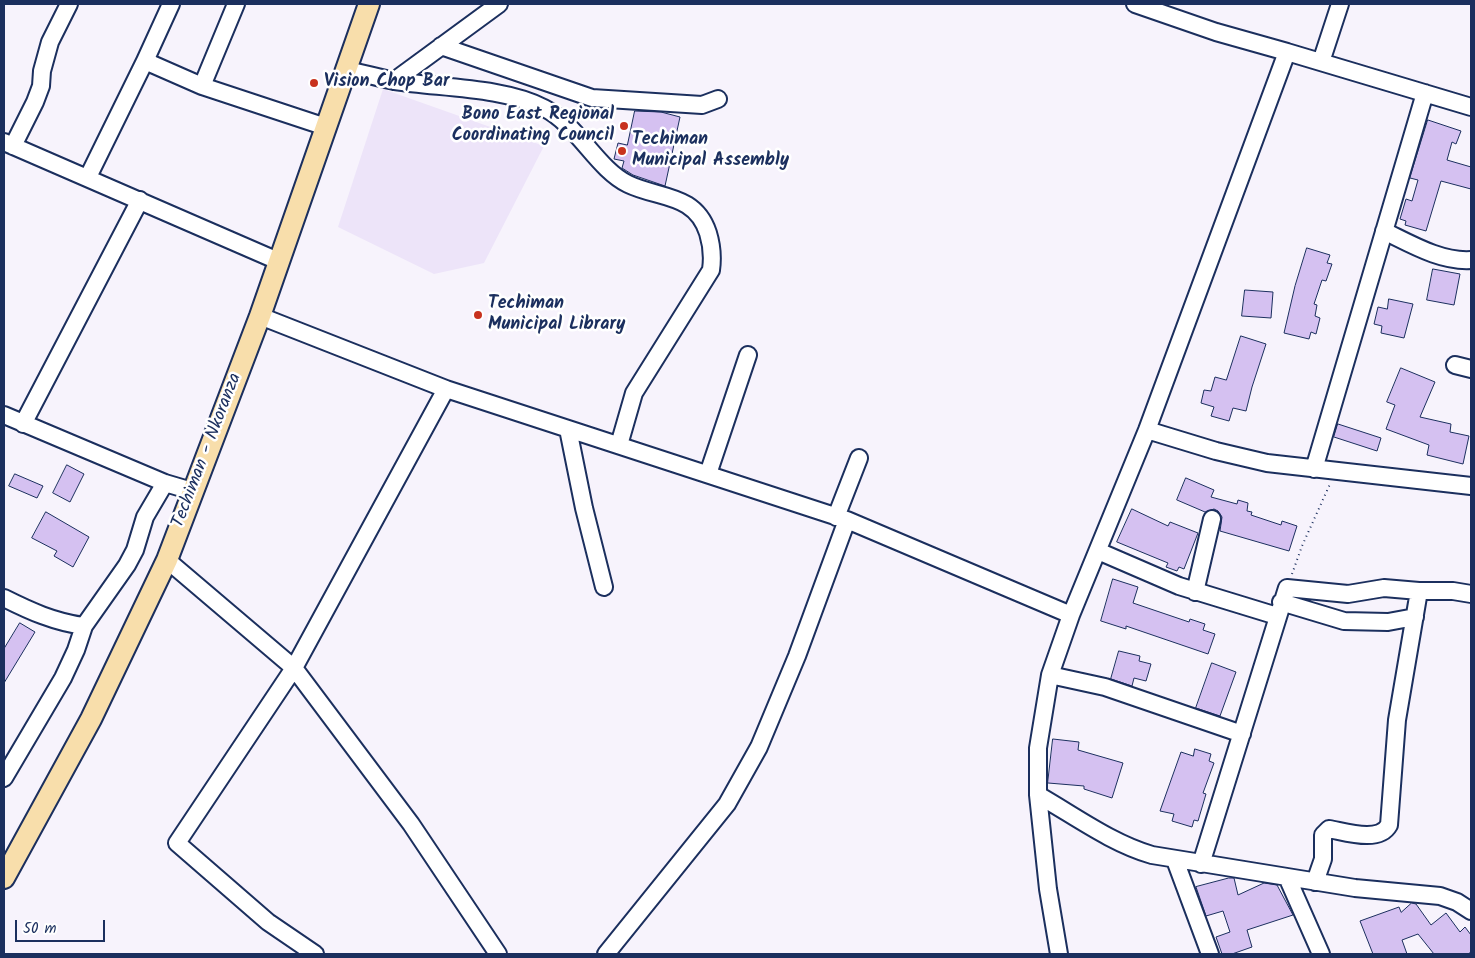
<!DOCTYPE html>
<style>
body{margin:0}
#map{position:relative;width:1475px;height:958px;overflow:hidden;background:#f7f3fc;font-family:Kalam,sans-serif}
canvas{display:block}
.frame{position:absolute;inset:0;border:5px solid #1b2f5e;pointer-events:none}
.scale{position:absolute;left:15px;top:920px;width:90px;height:22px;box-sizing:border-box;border:2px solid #1b2f5e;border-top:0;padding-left:6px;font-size:15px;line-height:18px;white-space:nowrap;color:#1b2f5e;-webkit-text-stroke:4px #fff;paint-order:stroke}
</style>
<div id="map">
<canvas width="1475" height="958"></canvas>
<div class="frame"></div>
<div class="scale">50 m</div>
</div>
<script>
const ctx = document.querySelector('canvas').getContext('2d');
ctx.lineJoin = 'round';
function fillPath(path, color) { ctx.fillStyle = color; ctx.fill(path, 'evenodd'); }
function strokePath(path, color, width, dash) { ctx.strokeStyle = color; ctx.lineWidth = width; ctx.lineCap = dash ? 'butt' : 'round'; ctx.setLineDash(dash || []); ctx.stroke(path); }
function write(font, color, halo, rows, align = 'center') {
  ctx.font = font + ' Kalam,sans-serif'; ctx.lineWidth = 5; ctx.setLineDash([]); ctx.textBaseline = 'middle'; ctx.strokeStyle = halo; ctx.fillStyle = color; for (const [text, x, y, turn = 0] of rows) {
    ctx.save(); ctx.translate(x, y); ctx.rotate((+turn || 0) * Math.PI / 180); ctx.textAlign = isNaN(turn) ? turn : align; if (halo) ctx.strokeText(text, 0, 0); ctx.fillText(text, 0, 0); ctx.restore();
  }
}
fillPath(new Path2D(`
 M383,89L544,146L484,263L434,274L338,227Z`), '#ede4f9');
const building = new Path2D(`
 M635,111L661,112L680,117L665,186L633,175L622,168L624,161L614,159L618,143L627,145Z
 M1428,120L1461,131L1456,144L1452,142L1447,160L1471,167V189L1441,181L1426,231L1405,225L1406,221L1400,219L1406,199L1412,201L1418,180L1410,178Z
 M1307,248L1330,255L1327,263L1332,264L1326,281L1322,280L1314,304L1317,305L1315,316L1320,318L1316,334L1311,332L1309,339L1284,333L1295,286Z
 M1433,269L1460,274L1454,305L1427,300Z
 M1245,290L1273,292L1271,318L1242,316Z
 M1389,299L1413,304L1404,338L1381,333L1382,326L1374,324L1378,307L1387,309Z
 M1241,336L1266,344L1252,387L1246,411L1233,408L1229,421L1211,416L1214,407L1201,403L1204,390L1211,391L1215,377L1226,380Z
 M1401,368L1435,382L1420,417L1451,424L1450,432L1469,436L1463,464L1427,455L1429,445L1386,429L1395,405L1387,402Z
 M1338,424L1381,438L1377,451L1334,437Z
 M67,465L84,474L70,502L53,493Z
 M15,474L43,486L37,498L9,486Z
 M1186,478L1214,490L1211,497L1237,504L1238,500L1248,503L1247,511L1252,512L1251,515L1281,525L1282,521L1297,526L1289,551L1220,531L1222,517L1218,511L1214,509L1205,512L1177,500Z
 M1132,509L1168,526L1170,522L1198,533L1184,569L1179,567L1177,571L1166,567L1168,563L1117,542Z
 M46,512L89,537L73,567L54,556L57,551L32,538Z
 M1113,579L1138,587L1133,603L1189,622L1190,619L1205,624L1203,630L1215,634L1208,654L1126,626V629L1101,621Z
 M20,623L35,632L4,683V649Z
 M1119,651L1140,656L1139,661L1151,664L1146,681L1134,678L1132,686L1111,679Z
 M1212,663L1236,672L1220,716L1196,708Z
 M1053,739L1079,742L1078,750L1123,763L1112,798L1084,789V786L1048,783Z
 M1195,749L1211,754L1209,761L1214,763L1203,793L1206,794L1198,821L1194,820L1192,827L1172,821L1174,814L1160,811L1181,752L1193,756Z
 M1229,878H1234L1238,895L1264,883L1277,885L1293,915L1247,930L1252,947L1232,954H1222L1216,937L1230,932L1223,911L1206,916L1196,887Z
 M1412,903L1416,904L1431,925L1446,913L1460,932L1465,927L1471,935V952L1468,954H1434L1418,934L1402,940L1407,954H1373L1360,921L1399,907L1401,912Z`);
fillPath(building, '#d5c1f1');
strokePath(building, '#1b2f5e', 1);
const minor = new Path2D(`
 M1135,4L1216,32L1287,52
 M441,46L592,98L702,105L718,99
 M145,61L171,4
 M1321,62L1340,4
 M347,70C363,73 379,78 395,81C440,88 504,87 544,108C578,125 597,169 628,184C659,199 695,193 708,233C712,246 713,256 711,270L634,393L619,445
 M394,81L499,4
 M202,86L326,127
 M4,142L278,261
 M13,146L35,102L41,86L42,71L50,42L69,4
 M88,177L145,61L202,86L236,4
 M1384,231C1411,244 1441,262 1471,260
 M1455,365L1471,369
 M446,389L847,520L797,656L759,747L727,804L606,954
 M4,415L165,483L192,491
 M23,424L140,200
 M568,429L584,508L604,587
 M1147,430L1216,451L1267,463L1471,486
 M1314,469L1425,93
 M708,474L748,355
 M836,517L859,458
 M847,520L1071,615
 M1098,551L1179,586L1277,616
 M167,560L294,668L446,389L260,316
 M1195,592L1212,519
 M4,598C30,611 54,622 84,626
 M1281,602L1344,621L1388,622L1415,617
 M1050,675L1105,687L1242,734
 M4,778L63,678L76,650L84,626L127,565L135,550L145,517L165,483
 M1038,795V748L1050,675L1071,615L1147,430L1287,52L1471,107
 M1175,860L1210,954
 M1201,864L1287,588L1348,594L1384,588L1419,591
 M1287,877L1321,954
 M1315,882L1323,859V835L1329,829C1346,832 1379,843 1389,825L1397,720L1419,591H1453L1471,594
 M315,954L268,922L177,843L294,668L411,824L498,954
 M1059,954L1048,889L1038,795C1075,816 1111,843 1152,855L1355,888L1440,896L1457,902L1471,911`);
const major = new Path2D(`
 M4,878L91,719L167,560L260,316L369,4`);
strokePath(minor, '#1b2f5e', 20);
strokePath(major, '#1b2f5e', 24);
strokePath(new Path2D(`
 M1292,574L1302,546L1330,484`), '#1b2f5e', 2, [1, 4]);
strokePath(minor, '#fff', 16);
strokePath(major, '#f8deab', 20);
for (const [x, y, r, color] of [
 [314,83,5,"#c8321e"],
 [624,126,5,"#c8321e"],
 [622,151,5,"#c8321e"],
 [478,315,5,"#c8321e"]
]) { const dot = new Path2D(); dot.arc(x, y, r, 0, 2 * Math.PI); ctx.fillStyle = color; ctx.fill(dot); strokePath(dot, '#fff', 2); }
write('bold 18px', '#1b2f5e', '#fff', [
 ["Vision Chop Bar",324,83],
 ["Bono East Regional",614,116,"right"],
 ["Coordinating Council",614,137,"right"],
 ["Techiman",632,141],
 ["Municipal Assembly",632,162],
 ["Techiman",488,305],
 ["Municipal Library",488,326]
], 'left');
write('18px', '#1b2f5e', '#fff', [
 ["Techiman - Nkoranza",208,451,-69]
]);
</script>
